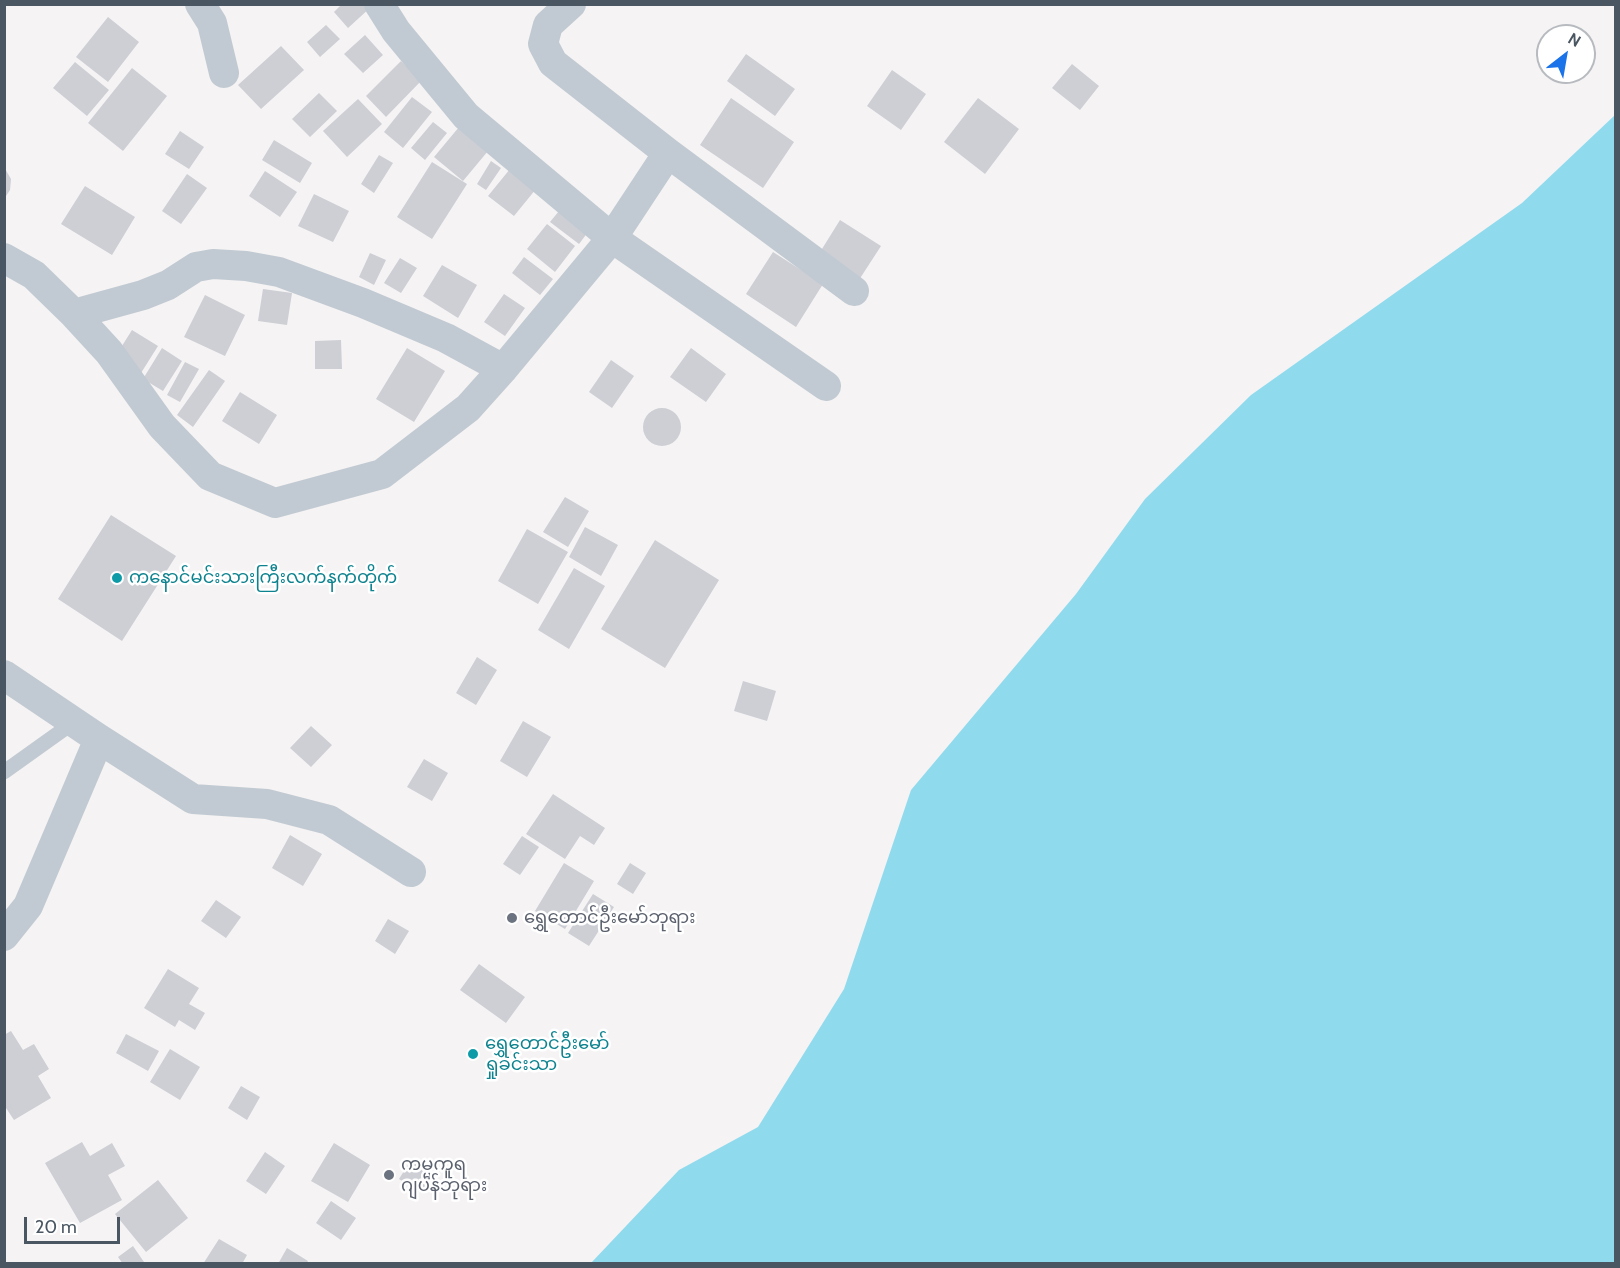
<!DOCTYPE html>
<meta charset="utf-8">
<style>
body{margin:0}
#map{position:relative;width:1620px;height:1268px;overflow:hidden;background:#f5f3f3;font-family:Cabin,sans-serif}
canvas{display:block}
.frame{position:absolute;inset:0;border:6px solid #4a5661;pointer-events:none}
.north{position:absolute;left:1536px;top:24px;width:60px;height:60px;box-sizing:border-box;background:#fff;border:2px solid #b7bbc0;border-radius:50%;rotate:31deg;font-size:16px;font-weight:700;line-height:24px;text-align:center;color:#4a5661}
.north::after{content:'';display:block;margin:auto;width:21px;height:27px;background:#1a73e8;clip-path:polygon(50% 0,100% 100%,50% 72%,0 100%)}
.scale{position:absolute;left:24px;top:1217px;width:96px;height:27px;box-sizing:border-box;border:3px solid #4a5661;border-top:0;padding-left:8px;font-size:18px;line-height:21px;white-space:nowrap;color:#4a5661;-webkit-text-stroke:4px #fff;paint-order:stroke}
</style>
<div id="map">
<canvas width="1620" height="1268"></canvas>
<div class="frame"></div>
<div class="north">N</div>
<div class="scale">20 m</div>
</div>
<script>
const ctx = document.querySelector('canvas').getContext('2d');
ctx.lineJoin = 'round';
function fillPath(path, color) { ctx.fillStyle = color; ctx.fill(path, 'evenodd'); }
function strokePath(path, color, width, dash) { ctx.strokeStyle = color; ctx.lineWidth = width; ctx.lineCap = dash ? 'butt' : 'round'; ctx.setLineDash(dash || []); ctx.stroke(path); }
function write(font, color, halo, rows, align = 'center') {
  ctx.font = font + ' Cabin,"Noto Sans Myanmar",sans-serif'; ctx.lineWidth = 5; ctx.setLineDash([]); ctx.textBaseline = 'middle'; ctx.strokeStyle = halo; ctx.fillStyle = color; for (const [text, x, y, turn = 0] of rows) {
    ctx.save(); ctx.translate(x, y); ctx.rotate((+turn || 0) * Math.PI / 180); ctx.textAlign = isNaN(turn) ? turn : align; if (halo) ctx.strokeText(text, 0, 0); ctx.fillText(text, 0, 0); ctx.restore();
  }
}
fillPath(new Path2D(`
 M1615,115V1263H591L679,1170L758,1127L844,989L911,790L1076,594L1145,499L1251,395L1522,203Z`), '#90daee');
fillPath(new Path2D(`
 M342,4H368L371,7L348,28L334,12Z
 M108,17L139,42L108,82L76,57Z
 M326,25L340,39L320,57L307,42Z
 M365,35L383,55L363,73L344,54Z
 M281,46L304,70L261,109L238,85Z
 M746,54L795,89L775,116L727,81Z
 M401,61L421,81L386,117L366,96Z
 M75,62L109,90L87,116L53,88Z
 M1072,64L1099,86L1080,110L1052,88Z
 M132,68L167,96L123,151L88,123Z
 M892,70L926,94L901,130L867,106Z
 M319,93L337,111L310,137L292,119Z
 M412,97L432,112L403,148L384,132Z
 M731,98L794,142L763,188L700,145Z
 M978,98L1019,129L985,174L944,142Z
 M358,99L382,124L347,157L323,131Z
 M464,121L493,145L463,181L434,157Z
 M433,122L447,133L425,160L411,148Z
 M180,131L204,147L189,169L165,154Z
 M274,140L312,163L300,183L262,160Z
 M379,155L393,163L374,193L361,184Z
 M491,161L501,168L486,190L477,184Z
 M432,162L467,184L432,239L397,217Z
 M4,167L11,179L10,190L4,199Z
 M510,169L536,189L514,216L488,196Z
 M265,171L297,192L280,217L249,196Z
 M187,174L207,188L181,224L162,211Z
 M85,186L135,217L112,255L61,224Z
 M314,194L349,211L333,242L298,226Z
 M559,211L588,232L579,244L550,222Z
 M840,220L881,246L857,283L817,257Z
 M547,224L575,246L555,272L527,249Z
 M773,252L823,284L796,327L746,294Z
 M370,253L386,260L374,285L359,277Z
 M524,257L553,279L540,295L512,273Z
 M400,258L417,268L401,293L384,283Z
 M442,265L477,285L458,318L423,296Z
 M263,289L292,293L287,325L258,321Z
 M504,294L525,308L505,336L484,322Z
 M205,295L245,315L225,356L184,337Z
 M132,330L158,346L141,373L115,357Z
 M341,340L342,369H315V341Z
 M162,348L182,361L163,391L143,379Z
 M407,348L445,371L414,422L376,399Z
 M691,348L726,374L706,402L670,377Z
 M611,360L634,376L612,408L589,392Z
 M185,362L199,369L180,402L167,395Z
 M209,370L225,381L193,427L177,415Z
 M240,392L277,415L259,444L222,421Z
 M643 427a19 19 0 1 1 38 0a19 19 0 1 1-38 0Z
 M565,497L589,511L568,547L543,532Z
 M111,515L176,556L122,641L58,599Z
 M585,527L618,545L601,576L569,557Z
 M527,529L568,552L538,604L498,581Z
 M655,540L719,580L665,668L601,629Z
 M574,568L605,586L569,649L538,630Z
 M477,657L497,670L476,705L456,693Z
 M743,681L776,691L767,721L734,711Z
 M523,721L551,737L527,777L500,761Z
 M311,726L332,745L311,767L290,748Z
 M424,759L448,773L432,801L407,787Z
 M553,794L605,828L594,845L580,836L565,859L526,834Z
 M290,835L322,854L303,886L272,868Z
 M522,836L539,847L520,875L503,864Z
 M564,863L594,881L565,929L535,911Z
 M630,863L646,873L633,894L617,884Z
 M593,894L614,907L589,946L568,933Z
 M216,900L241,917L226,938L201,921Z
 M388,919L409,931L395,954L375,941Z
 M479,964L525,997L506,1023L460,990Z
 M168,969L199,988L189,1004L205,1013L195,1030L179,1020L175,1027L144,1008Z
 M11,1031L23,1050L34,1044L49,1069L38,1076L51,1098L14,1120L4,1105V1035Z
 M126,1034L159,1051L148,1071L116,1053Z
 M170,1049L200,1067L180,1100L150,1082Z
 M241,1086L260,1097L247,1120L228,1108Z
 M82,1142L90,1156L112,1143L125,1166L108,1175L122,1200L80,1223L45,1163Z
 M334,1143L370,1165L348,1202L311,1181Z
 M265,1152L285,1166L266,1194L246,1181Z
 M411,1160L433,1174L421,1193L399,1179Z
 M158,1180L188,1218L146,1252L115,1214Z
 M331,1201L356,1218L341,1240L316,1223Z
 M219,1239L247,1255L242,1264H203Z
 M133,1246L144,1262L123,1264L118,1257Z
 M287,1248L308,1261L306,1264H278Z`), '#cdcfd5');
strokePath(new Path2D(`
 M4,772L74,722`), '#c1cad2', 15);
strokePath(new Path2D(`
 M200,4L212,23L224,73
 M379,4L396,31L466,116L612,238L668,153
 M571,4L548,25L543,44L553,63L668,153L854,291
 M4,258L34,275L74,314L109,352L162,426L210,476L275,503L382,474L468,408L503,369L612,238L826,386
 M74,314L143,295L168,285L196,267L213,264L246,266L279,272L363,303L446,338L503,369
 M4,675L99,739L193,799L267,804L329,820L411,872
 M4,936L28,906L99,739`), '#c1cad2', 30);
for (const [x, y, r, color] of [
 [117,578,6,"#0f9aa8"],
 [512,918,6,"#6b7280"],
 [473,1054,6,"#0f9aa8"],
 [389,1175,6,"#6b7280"]
]) { const dot = new Path2D(); dot.arc(x, y, r, 0, 2 * Math.PI); ctx.fillStyle = color; ctx.fill(dot); strokePath(dot, '#fff', 2); }
write('18px', '#0d838f', '#fff', [
 ["ကနောင်မင်းသားကြီးလက်နက်တိုက်",129,578],
 ["ရွှေတောင်ဦးမော်",485,1044],
 ["ရှုခင်းသာ",485,1065]
], 'left');
write('18px', '#5b616d', '#fff', [
 ["ရွှေတောင်ဦးမော်ဘုရား",524,918],
 ["ကမ္မကူရ",401,1165],
 ["ဂျပန်ဘုရား",401,1186]
], 'left');
</script>
